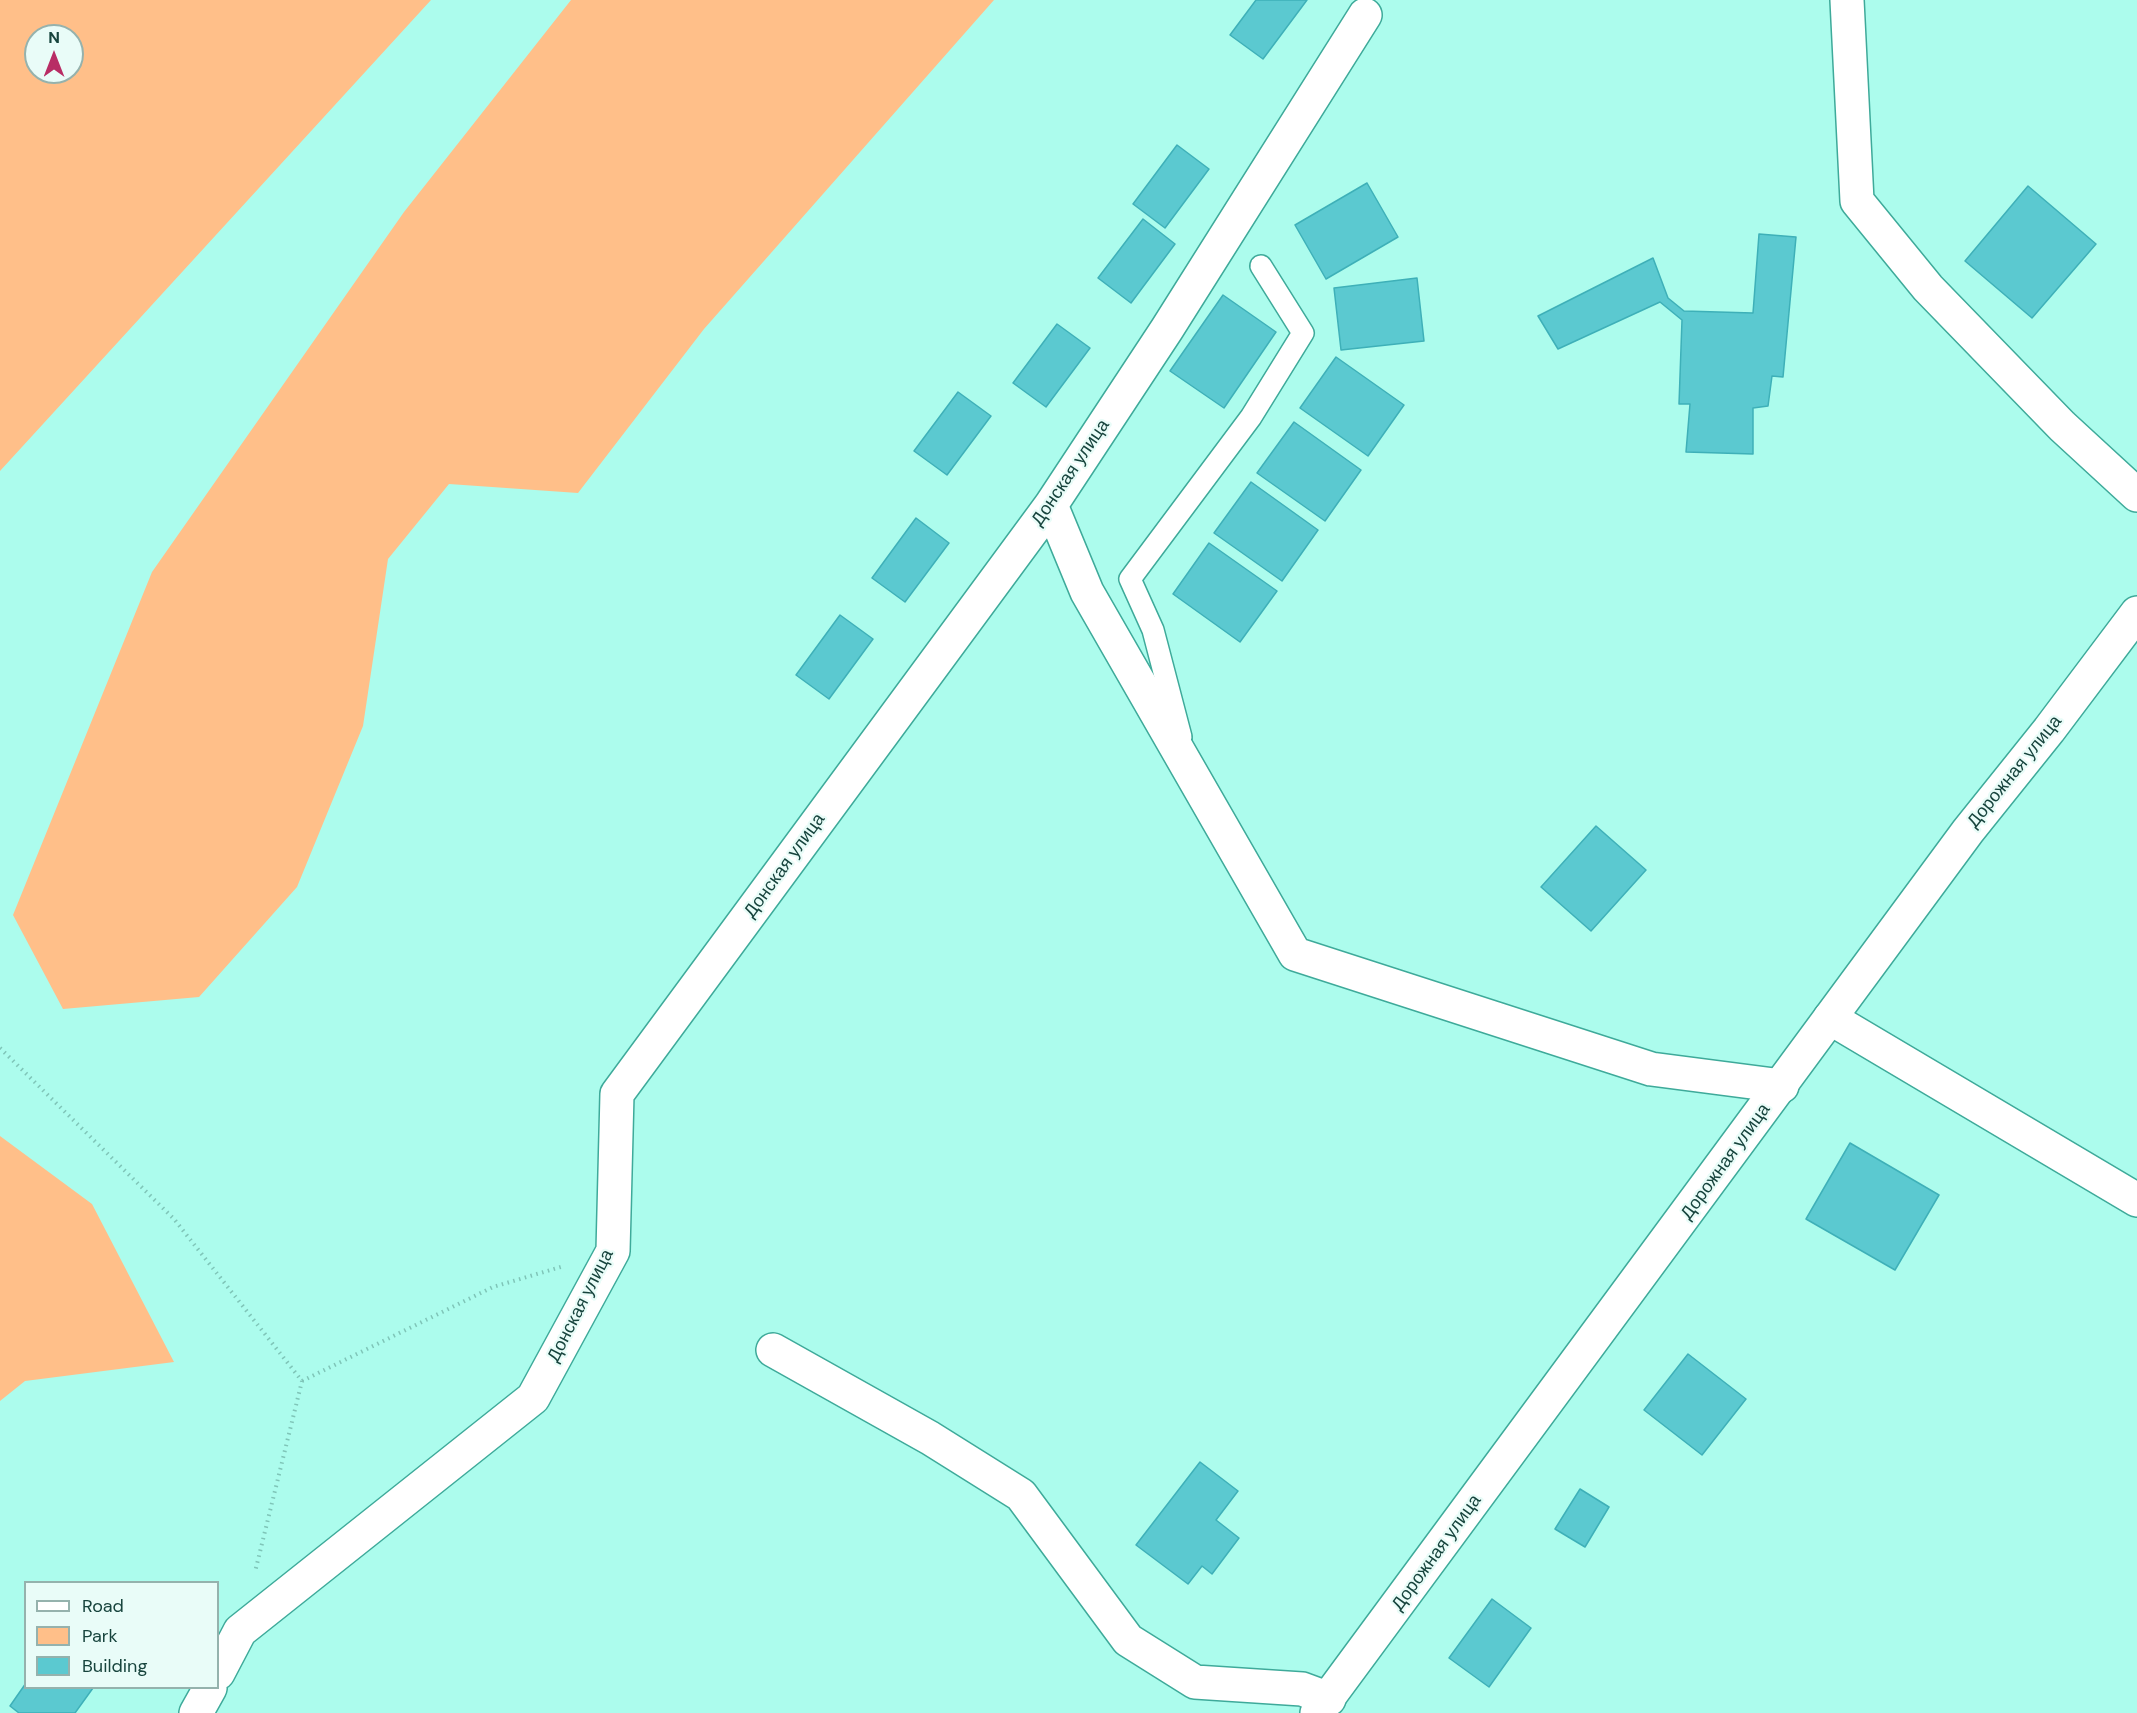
<!DOCTYPE html>
<meta charset="utf-8">
<style>
body{margin:0}
#map{position:relative;width:2137px;height:1713px;overflow:hidden;background:#acfced;font-family:"DM Sans",sans-serif}
canvas{display:block}
.legend{position:absolute;left:24px;top:1581px;width:195px;height:108px;box-sizing:border-box;background:#e9fcf8;border:2px solid #95b2ad;margin:0;padding:8px 10px;list-style:none;font-size:18px;color:#17443d}
.legend li{display:flex;align-items:center;gap:12px;height:30px}
.legend b{width:30px;border:2px solid #95b2ad}
.north{position:absolute;left:24px;top:24px;width:60px;height:60px;box-sizing:border-box;background:#e9fcf8;border:2px solid #95b2ad;border-radius:50%;rotate:0deg;font-size:16px;font-weight:700;line-height:24px;text-align:center;color:#17443d}
.north::after{content:'';display:block;margin:auto;width:21px;height:27px;background:#b82d65;clip-path:polygon(50% 0,100% 100%,50% 72%,0 100%)}
</style>
<div id="map">
<canvas width="2137" height="1713"></canvas>
<ul class="legend">
<li><b style="height:8px;background:#fff"></b>Road</li>
<li><b style="height:16px;background:#ffbf89"></b>Park</li>
<li><b style="height:16px;background:#5bc9d0"></b>Building</li>
</ul>
<div class="north">N</div>
</div>
<script>
const ctx = document.querySelector('canvas').getContext('2d');
ctx.lineJoin = 'round';
function fillPath(path, color) { ctx.fillStyle = color; ctx.fill(path, 'evenodd'); }
function strokePath(path, color, width, dash) { ctx.strokeStyle = color; ctx.lineWidth = width; ctx.lineCap = dash ? 'butt' : 'round'; ctx.setLineDash(dash || []); ctx.stroke(path); }
function write(font, color, halo, rows, align = 'center') {
  ctx.font = font + ' "DM Sans",sans-serif'; ctx.lineWidth = 4.5; ctx.setLineDash([]); ctx.textBaseline = 'middle'; ctx.strokeStyle = halo; ctx.fillStyle = color; for (const [text, x, y, turn = 0] of rows) {
    ctx.save(); ctx.translate(x, y); ctx.rotate((+turn || 0) * Math.PI / 180); ctx.textAlign = isNaN(turn) ? turn : align; if (halo) ctx.strokeText(text, 0, 0); ctx.fillText(text, 0, 0); ctx.restore();
  }
}
fillPath(new Path2D(`
 M0,0H431L0,471ZM36,36H72V72H36Z
 M571,0H994L704,329L578,493L449,484L388,559L363,726L297,887L199,997L63,1009L13,915L152,572L404,212Z
 M0,1136L92,1204L174,1362L25,1381L0,1401Z`), '#ffbf89');
const building = new Path2D(`
 M1256,0H1307L1263,59L1230,35Z
 M1177,145L1209,169L1165,228L1133,204Z
 M1367,183L1398,237L1326,279L1295,225Z
 M2028,186L2096,244L2032,318L1965,261Z
 M1143,219L1175,244L1131,303L1098,278Z
 M1759,234L1796,237L1783,377L1772,376L1768,406L1753,408V454L1686,452L1690,404H1679L1682,320L1660,302L1558,349L1538,316L1653,258L1668,298L1684,311L1753,313Z
 M1417,278L1424,341L1341,350L1334,288Z
 M1223,295L1276,332L1224,408L1170,371Z
 M1057,324L1090,348L1046,407L1013,383Z
 M1336,357L1404,405L1368,456L1300,408Z
 M958,392L991,416L947,475L914,451Z
 M1294,422L1361,470L1325,521L1257,473Z
 M1251,482L1318,530L1282,581L1214,533Z
 M916,518L949,543L905,602L872,578Z
 M1209,543L1277,591L1240,642L1173,594Z
 M840,615L873,639L829,699L796,675Z
 M1596,826L1646,870L1591,931L1541,887Z
 M1850,1143L1939,1195L1895,1270L1806,1219Z
 M1688,1354L1746,1399L1702,1455L1644,1410Z
 M1200,1462L1238,1491L1216,1520L1239,1538L1212,1574L1202,1566L1188,1584L1136,1545Z
 M1580,1489L1609,1507L1585,1547L1555,1529Z
 M1492,1599L1531,1628L1489,1687L1449,1658Z
 M26,1683V1688H93L75,1713H19L10,1706Z`);
fillPath(building, '#5bc9d0');
strokePath(building, '#3eb0b8', 1.5);
const service = new Path2D(`
 M1181,737L1153,630L1130,579L1251,417L1303,333L1261,266`);
const minor = new Path2D(`
 M1847,0L1857,201L1928,288L2062,426L2137,495
 M1051,505L1087,592L1295,954L1651,1069L1782,1086
 M1830,1018L2137,1200
 M773,1350L930,1438L1021,1495L1128,1640L1195,1682L1302,1689L1329,1699
 M218,1673L240,1631L533,1398L613,1251L617,1094L1051,505L1167,329L1365,15
 M196,1713L210,1688`);
const tertiary = new Path2D(`
 M1317,1713L1968,831L2049,730L2137,613`);
strokePath(service, '#3eaa9a', 24);
strokePath(minor, '#3eaa9a', 36);
strokePath(tertiary, '#3eaa9a', 36);
strokePath(new Path2D(`
 M0,1048L174,1219L302,1381L255,1572
 M302,1381L493,1287L564,1266`), '#7fc5b8', 4, [1.5, 4.5]);
strokePath(service, '#fff', 21);
strokePath(minor, '#fff', 33);
strokePath(tertiary, '#fff', 33);
write('18px', '#17443d', '#e9fcf8', [
 ["Донская улица",1071,473,-56],
 ["Дорожная улица",2015,772,-51],
 ["Донская улица",785,866,-54],
 ["Дорожная улица",1726,1162,-54],
 ["Донская улица",581,1306,-63],
 ["Дорожная улица",1437,1553,-54]
]);
</script>
